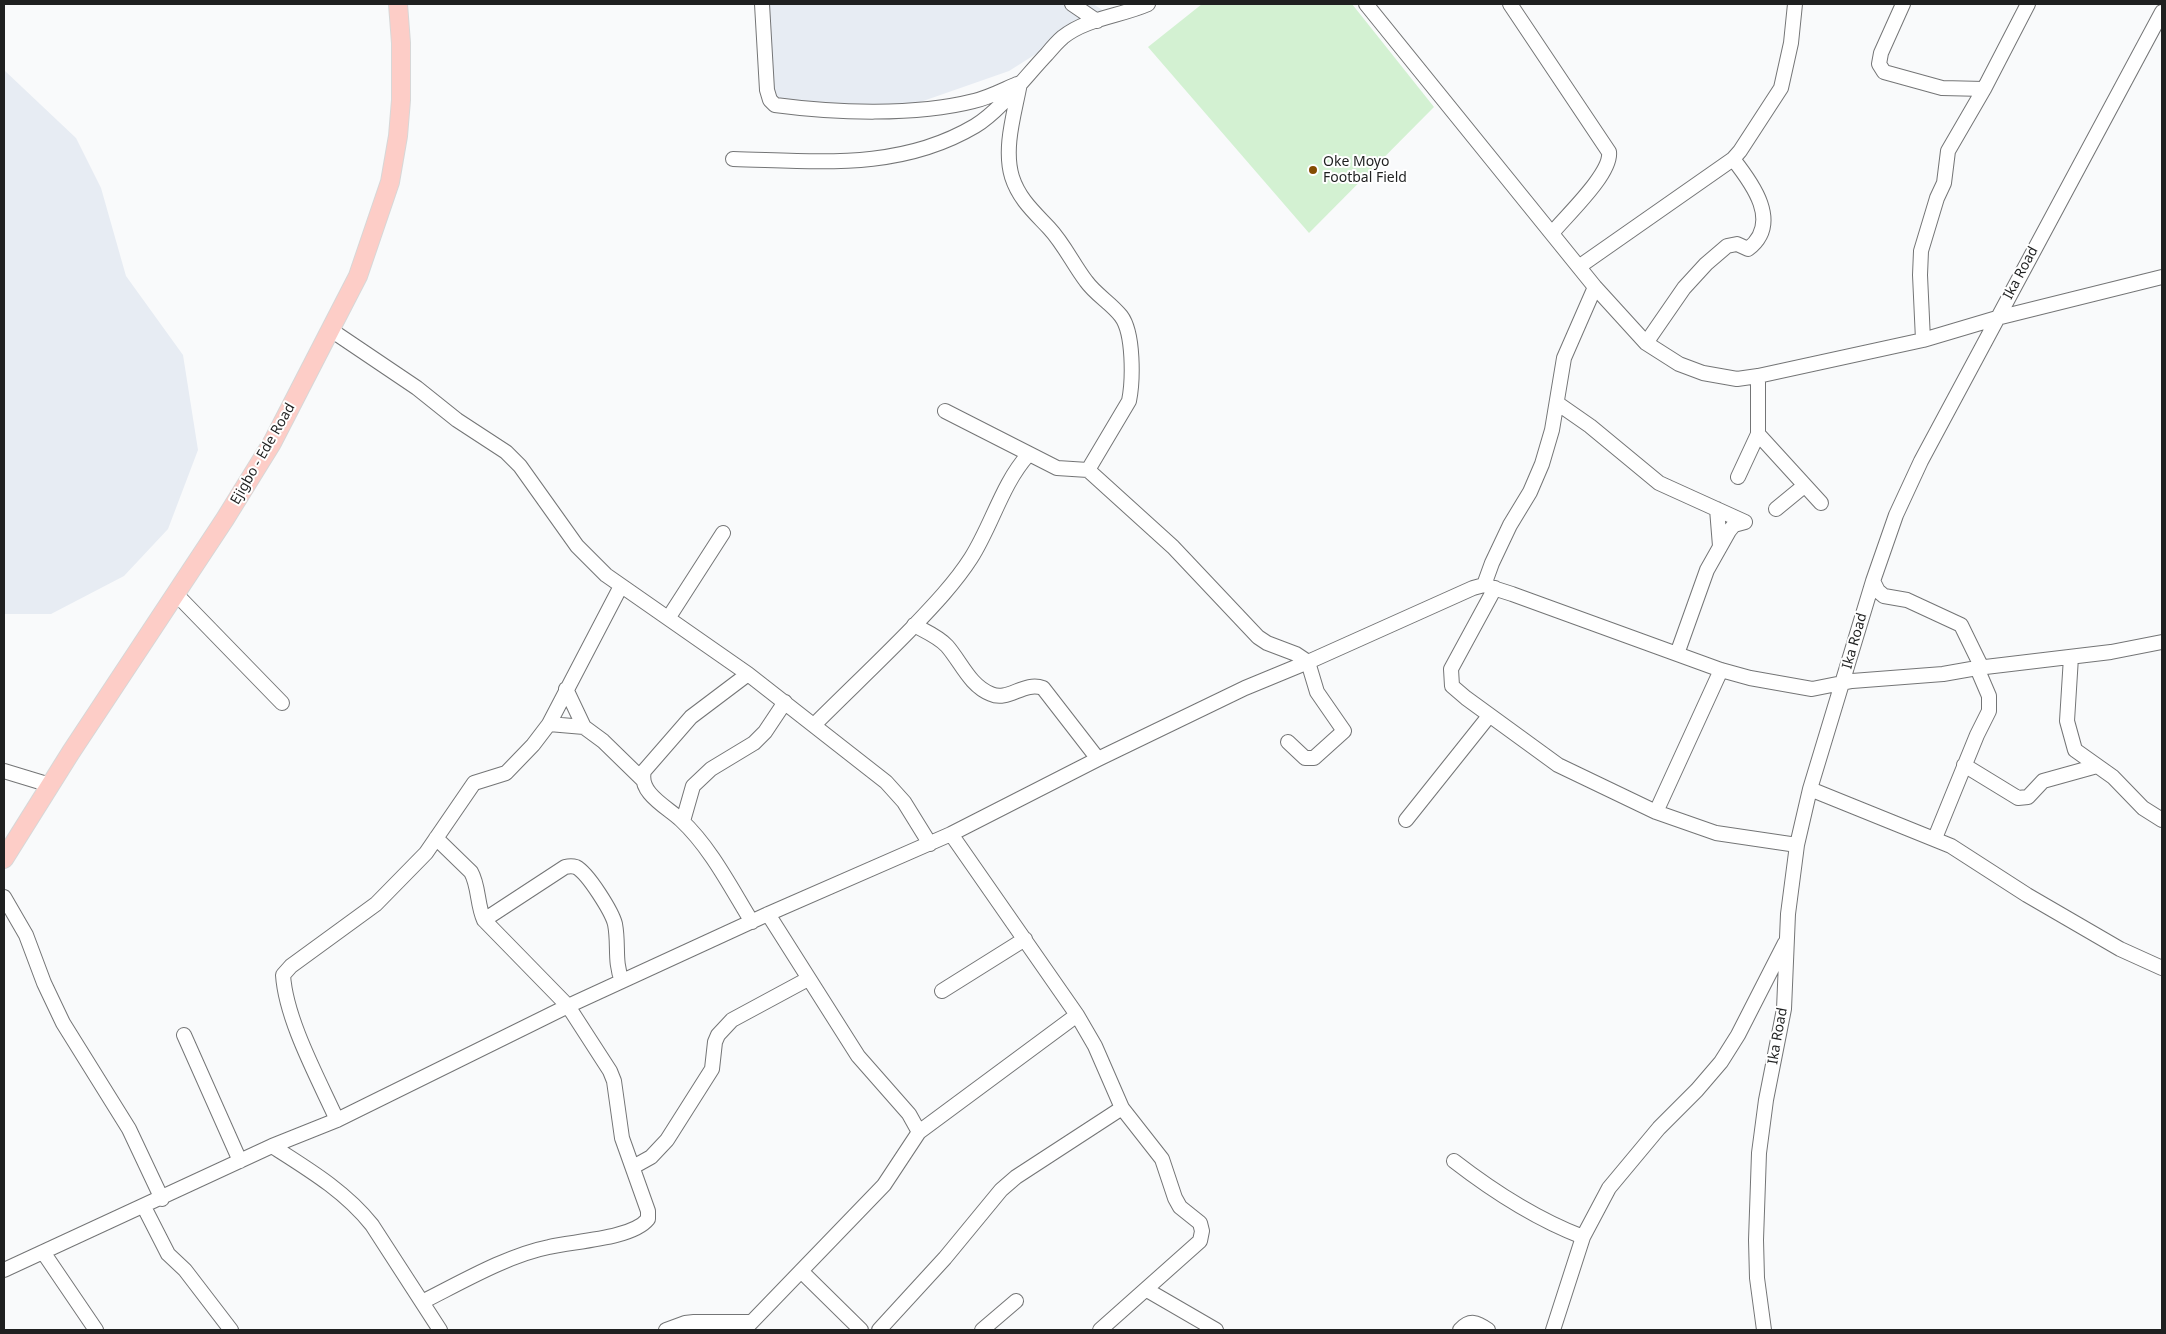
<!DOCTYPE html>
<style>
body{margin:0}
#map{position:relative;width:2166px;height:1334px;overflow:hidden;background:#f9fafb;font-family:"Noto Sans",sans-serif}
canvas{display:block}
.frame{position:absolute;inset:0;border:5px solid #1f2020;pointer-events:none}
</style>
<div id="map">
<canvas width="2166" height="1334"></canvas>
<div class="frame"></div>
</div>
<script>
const ctx = document.querySelector('canvas').getContext('2d');
ctx.lineJoin = 'round';
function fillPath(path, color) { ctx.fillStyle = color; ctx.fill(path, 'evenodd'); }
function strokePath(path, color, width, dash) { ctx.strokeStyle = color; ctx.lineWidth = width; ctx.lineCap = dash ? 'butt' : 'round'; ctx.setLineDash(dash || []); ctx.stroke(path); }
function write(font, color, halo, rows, align = 'center') {
  ctx.font = font + ' "Noto Sans",sans-serif'; ctx.lineWidth = 4; ctx.setLineDash([]); ctx.textBaseline = 'middle'; ctx.strokeStyle = halo; ctx.fillStyle = color; for (const [text, x, y, turn = 0] of rows) {
    ctx.save(); ctx.translate(x, y); ctx.rotate((+turn || 0) * Math.PI / 180); ctx.textAlign = isNaN(turn) ? turn : align; if (halo) ctx.strokeText(text, 0, 0); ctx.fillText(text, 0, 0); ctx.restore();
  }
}
fillPath(new Path2D(`
 M768,4H1093L1104,11L1009,71L906,107L805,108L775,99L770,90Z
 M4,70L76,138L101,188L126,276L183,355L198,450L168,529L124,576L51,614H4Z`), '#e7ecf3');
fillPath(new Path2D(`
 M1202,4H1352L1434,107L1309,233L1148,47Z`), '#d3f1d2');
const minor = new Path2D(`
 M762,4L767,90L770,100L775,105C835,113 915,116 974,101C988,98 1003,90 1017,84
 M1072,4L1097,21
 M1366,4L1595,287L1646,343L1679,364L1703,373L1737,379L1758,376L1923,340L1997,318L2162,277
 M1510,4L1609,152C1612,173 1567,215 1553,232
 M1903,4L1881,53L1879,64L1884,72L1942,88L1984,89
 M1020,83C1015,112 1003,147 1012,177C1019,199 1034,212 1049,228C1064,244 1073,264 1086,281C1096,295 1111,303 1121,316C1134,333 1133,381 1129,401L1088,470
 M733,159C817,161 899,171 975,126C1000,111 1026,76 1047,54C1052,48 1057,42 1063,37C1087,18 1121,16 1148,4
 M1580,266L1733,159L1740,151L1781,88L1791,43L1795,4
 M331,330L417,388L457,420L506,452L520,466L577,546L606,575L748,674L886,782L904,802L930,844
 M1923,340L1920,275L1921,251L1937,198L1944,183L1948,151L1984,89L2028,4
 M1646,343L1684,288L1706,264L1727,246L1737,244L1748,249C1782,223 1752,183 1733,159
 M1557,403L1590,426L1659,483L1745,522
 M945,411L1057,468L1088,470L1173,547L1258,637L1267,643L1296,654L1308,662L1317,692L1344,731L1314,758H1305L1288,742
 M1758,434L1821,503
 M1738,477L1758,434V376
 M1717,509L1720,546
 M1776,509L1804,486
 M1873,581L1878,591L1884,596L1907,600L1961,625L1982,668
 M1484,585L1492,563L1510,525L1530,492L1542,464L1552,430L1564,358L1595,287
 M1495,588L1451,669L1452,686L1466,698L1558,765L1656,812L1716,833L1797,845
 M175,593L282,703
 M669,617L723,533
 M914,625C925,631 939,637 947,646C961,662 970,686 991,694C1008,702 1024,681 1043,688L1098,759
 M1677,654L1707,570L1729,531L1734,525L1745,522
 M2071,657L2067,721L2075,750L2113,777L2143,808L2162,820
 M748,674L691,717L644,771C638,793 667,807 681,820C711,848 731,888 752,922
 M566,689L584,727L603,741L642,779
 M549,724L584,727
 M815,724C847,692 880,661 912,628C933,606 955,583 971,558C992,525 1002,484 1028,455
 M1964,765L2018,798L2028,797L2043,781L2097,766
 M4,771L50,785
 M1810,789L1951,846L2027,895L2120,949L2162,968
 M1656,812L1721,670
 M1406,820L1489,716
 M683,821L693,786L711,769L754,743L765,732L785,702
 M951,834L1077,1015L1095,1046L1122,1108L1162,1159L1175,1198L1180,1207L1200,1223L1202,1231L1200,1241L1100,1330
 M1935,838L1977,735L1989,711V696L1977,668
 M4,897L26,935L44,983L63,1023L129,1129L162,1199
 M768,914L858,1056L909,1114L919,1132
 M484,920L565,867C569,866 573,866 576,867C588,873 612,912 615,924C619,945 614,961 622,981
 M942,991L1025,939
 M184,1035L240,1161
 M337,1120C318,1078 286,1020 283,975L291,966L376,904L426,853L474,783L506,773L533,745L549,724L621,586
 M272,1146C308,1169 345,1191 372,1225L440,1330
 M1454,1161C1494,1192 1536,1219 1583,1237
 M633,1167L651,1157L667,1140L712,1069L715,1042L718,1035L732,1020L808,979
 M144,1207L168,1254L185,1270L231,1330
 M43,1252L96,1330
 M4,1270L272,1146L337,1120L568,1006L768,914L951,834L1098,759L1245,688L1308,662L1473,588L1484,585L1512,594L1721,670L1750,678L1812,689L1852,681L1943,674L1977,668L2111,652L2162,642
 M801,1271L861,1330
 M1147,1290L1216,1330
 M422,1302C460,1283 508,1255 549,1247C574,1241 632,1239 648,1219V1211L622,1138L614,1081L610,1071L568,1006L484,920C477,905 479,886 471,872L436,838
 M666,1330L685,1323L694,1322H751
 M744,1330L884,1185L919,1132L1077,1015
 M879,1330L945,1258L1001,1190L1016,1177L1122,1108
 M982,1330L1016,1301
 M1460,1330C1470,1319 1477,1322 1488,1330
 M1553,1330L1583,1237L1609,1188L1659,1128L1697,1090L1721,1062L1738,1035L1785,943
 M1764,1330L1757,1278L1756,1240L1759,1153L1766,1100L1784,1009L1788,914L1797,845L1810,789L1873,581L1896,515L1921,461L2162,12`);
const major = new Path2D(`
 M4,859L71,752L225,519L272,443L358,276L390,182L398,136L401,100V43L398,4`);
strokePath(minor, '#747576', 16);
strokePath(major, '#d7d7d7', 20);
strokePath(minor, '#fff', 14);
strokePath(major, '#fdcdc7', 18);
for (const [x, y, r, color] of [
 [1313,170,5,"#844c00"]
]) { const dot = new Path2D(); dot.arc(x, y, r, 0, 2 * Math.PI); ctx.fillStyle = color; ctx.fill(dot); strokePath(dot, '#fff', 2); }
write('14px', '#1f2020', '#fff', [
 ["Oke Moyo",1323,162],
 ["Footbal Field",1323,178]
], 'left');
write('14px', '#1f2020', '#fff', [
 ["Ika Road",2021,273,-62],
 ["Ejigbo - Ede Road",263,454,-60],
 ["Ika Road",1855,641,-74],
 ["Ika Road",1778,1036,-80]
]);
</script>
